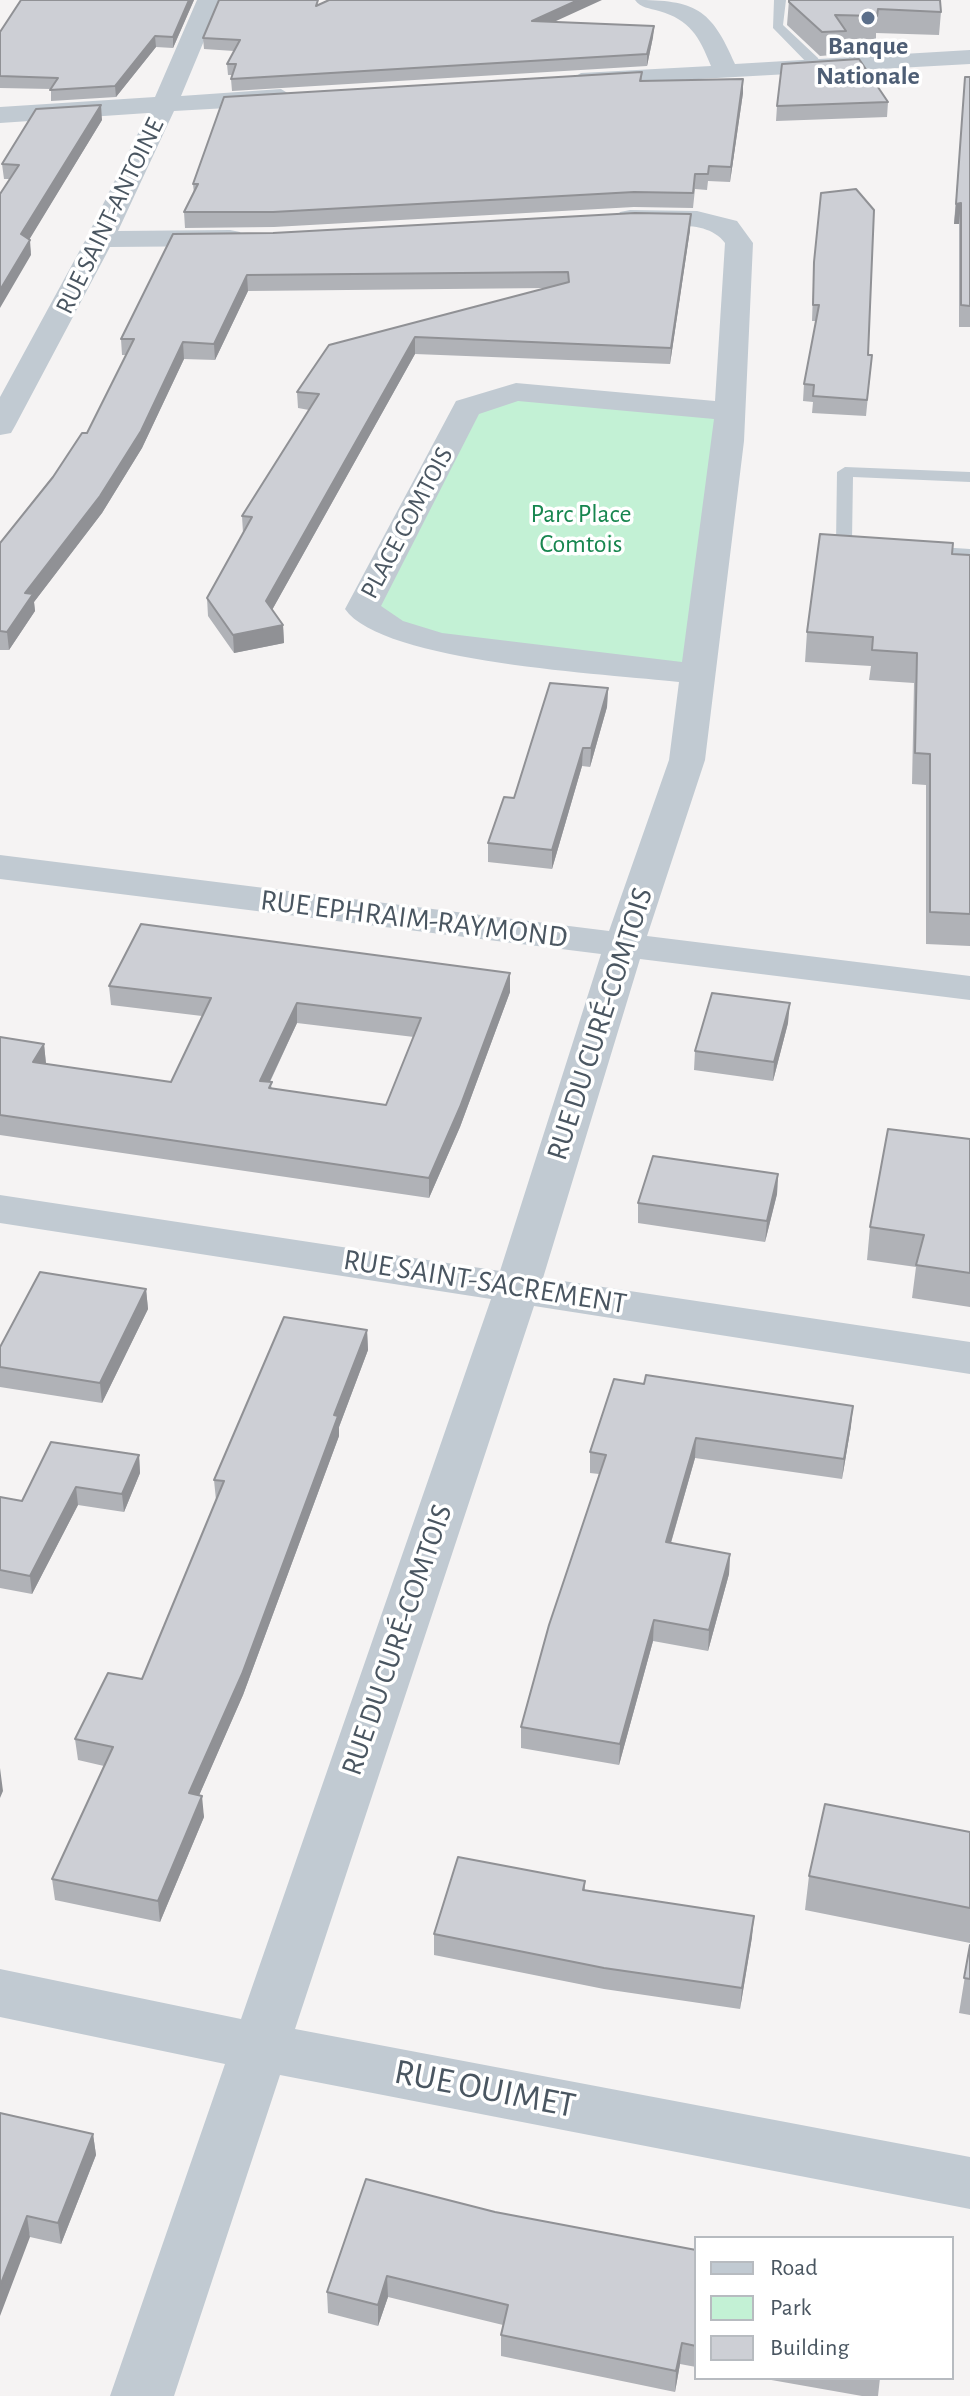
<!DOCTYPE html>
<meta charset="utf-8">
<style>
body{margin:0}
#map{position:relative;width:970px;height:2396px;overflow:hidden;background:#f5f3f3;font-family:"Alegreya Sans",sans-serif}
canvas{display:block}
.legend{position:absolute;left:694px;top:2236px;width:260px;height:144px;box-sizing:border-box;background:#fff;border:2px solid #b7bbc0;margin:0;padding:10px 14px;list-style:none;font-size:24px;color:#4a5661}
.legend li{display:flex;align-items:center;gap:16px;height:40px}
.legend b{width:40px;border:2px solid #b7bbc0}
</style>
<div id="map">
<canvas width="970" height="2396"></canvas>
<ul class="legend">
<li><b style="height:10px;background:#c1cad2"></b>Road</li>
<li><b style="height:22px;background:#c3f1d5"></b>Park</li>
<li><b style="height:22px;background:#cdcfd5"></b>Building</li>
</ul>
</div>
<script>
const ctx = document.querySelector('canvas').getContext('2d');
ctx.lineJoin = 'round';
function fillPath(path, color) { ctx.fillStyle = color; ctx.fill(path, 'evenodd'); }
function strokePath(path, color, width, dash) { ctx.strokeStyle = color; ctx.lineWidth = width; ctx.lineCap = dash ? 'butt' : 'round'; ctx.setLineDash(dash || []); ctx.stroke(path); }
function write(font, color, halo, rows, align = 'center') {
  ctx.font = font + ' "Alegreya Sans",sans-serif'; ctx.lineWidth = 7; ctx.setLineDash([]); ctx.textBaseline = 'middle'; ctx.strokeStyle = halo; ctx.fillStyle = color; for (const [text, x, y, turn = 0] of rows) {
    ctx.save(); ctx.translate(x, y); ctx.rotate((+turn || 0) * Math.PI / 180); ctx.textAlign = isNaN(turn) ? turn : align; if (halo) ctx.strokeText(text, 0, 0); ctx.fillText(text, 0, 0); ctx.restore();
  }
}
fillPath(new Path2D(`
 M516,392L728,411L697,674L437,643L362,609L467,408Z`), '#c3f1d5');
fillPath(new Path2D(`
 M774,0H786L783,25L818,58L822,70H814L773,28Z
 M845,467L970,472V482L853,477L852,540L875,546C867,554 844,552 836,544L837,472Z
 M925,546L970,549V559L919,555L917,551Z`), '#c1cad2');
fillPath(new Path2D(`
 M197,0H221L181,96L281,89L294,97L281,105L174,111L118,231L230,230L240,232L244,238L240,244L230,246L110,247L15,426L11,433L0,435V397L86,239L148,113L0,123V107L155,97Z
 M635,0C695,0 711,8 735,64L970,50V64L572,86L568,81L581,73L711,66C699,36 690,20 659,11C649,8 641,8 635,0Z
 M630,210L697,211L737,221L753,243L744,441L705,760L647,936L970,976V1000L640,959L543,1278L970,1342V1374L534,1306L295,2029L970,2157V2209L280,2075L174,2396H110L225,2064L0,2017V1969L241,2019L491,1299L0,1223V1195L500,1271L601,954L0,879V855L609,931L669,760L679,682C610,674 382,663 345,609L456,401L516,383L715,401L725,243C703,214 652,232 620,224L616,218L620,212ZM518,401L714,419L682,662L442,633L403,621L381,606L479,414Z`), '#c1cad2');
fillPath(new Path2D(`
 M21,0H194L173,48L156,47L116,97L51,101V89L0,88V32Z
 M789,0L941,12L939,35L876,33V39H846L845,54L820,56L787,25Z
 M322,3L554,22L654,26L653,37L647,66L232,91L231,79L233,75H228L227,64L234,51L204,49L203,38Z
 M642,72V81L743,79V93L730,182L708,181L707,190L695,189L693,208L634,207L274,227L185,228L184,212L194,194L193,184Z
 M965,77H970V327H959V224H954Z
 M888,102L887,117L776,121L777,106Z
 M102,120L29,239L31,255L9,179H4L2,164Z
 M690,230L670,364L415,354L272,610L283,625L284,643L234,653L208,616L207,598L243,533L242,516L309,410L298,408L297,392L329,345L546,288L248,291L215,360L184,359L142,448L102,513L34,602L35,611L9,650H0V543L87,433L126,355H122L121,339L173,234Z
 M814,262L868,355H872L866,416L812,413L813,402L803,401L804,384L816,321H812Z
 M952,554L970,555V946L926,944V785L912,784L914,683L869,680L871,666L805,662L807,632Z
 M608,688L607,707L590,767L582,766L552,869L488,862V843L514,798Z
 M510,973V992L460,1127L429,1198L0,1135V1037L44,1044L46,1064L171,1082L202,1016L111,1005L109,986ZM297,1023L414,1037L386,1105L272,1089L270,1082Z
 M788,1023L773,1081L694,1070L695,1051Z
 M970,1139V1307L912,1298L916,1267L867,1260L870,1227Z
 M778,1174L777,1194L765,1242L638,1223V1203Z
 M146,1289L148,1309L102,1403L0,1387V1347Z
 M367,1330L368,1350L339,1427V1436L243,1695L199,1795L204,1817L160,1922L55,1900L52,1879L104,1766L78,1760L75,1739L142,1679L216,1500L214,1480Z
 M614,1379L851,1426L842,1479L695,1458L671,1543L730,1554L729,1574L708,1651L653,1641L619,1765L521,1748V1727L599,1474L590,1473V1452Z
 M139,1455L140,1473L124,1512L78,1505L32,1594L0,1588V1497L22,1501Z
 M970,1832V1943L805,1910L809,1876Z
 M585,1881V1891L752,1937L740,2009L604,1989L434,1955V1934Z
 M970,1945V2015L959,2013Z
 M0,2113L93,2134L96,2155L61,2244L30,2237Z
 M495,2212L696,2250V2367L680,2364L675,2392L501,2356V2335L503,2325L388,2297L378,2326L328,2313L327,2292Z
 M760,2378H880L878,2396H862Z`), '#b0b2b7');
fillPath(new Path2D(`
 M189,0H194L173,48V37Z
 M578,0H602L532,32V21Z
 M654,26L653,37L647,66V54Z
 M155,36L156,47L116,97L115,86Z
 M743,79V93L730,182L731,167Z
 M101,105L102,120L23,250L21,234Z
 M961,203L959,224H954L956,204Z
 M691,214L690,230L670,364L671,348Z
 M30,240L31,255L0,308V290Z
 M247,275L248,291L215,360L214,344Z
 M415,337V354L267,619L266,601Z
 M183,342L184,359L142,448L102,513L34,602L35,611L9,650L7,632L25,593Z
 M283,625L284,643L234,653L233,635Z
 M608,688L607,707L590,767L591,748Z
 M583,748L582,766L552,869V850Z
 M510,973V992L460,1127L429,1198V1178Z
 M297,1003V1023L261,1100L260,1081Z
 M790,1003L788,1023L773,1081L774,1062Z
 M44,1044L46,1064L33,1062Z
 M778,1174L777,1194L765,1242L767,1221Z
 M146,1289L148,1309L102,1403L100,1383Z
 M367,1330L368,1350L339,1427V1436L243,1695L191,1814L189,1793Z
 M853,1406L851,1426L842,1479L844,1459Z
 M696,1438L695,1458L665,1563L666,1542Z
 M139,1455L140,1473L124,1512L122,1494Z
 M76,1487L78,1505L32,1594L30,1576Z
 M730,1554L729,1574L708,1651L709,1630Z
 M654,1620L653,1641L619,1765L620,1744Z
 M0,1768L3,1791L0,1798Z
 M202,1796L204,1817L160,1922L158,1901Z
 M754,1916L752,1937L740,2009L742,1988Z
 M93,2134L96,2155L61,2244L58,2223Z
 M27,2216L30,2237L0,2316V2286Z
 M387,2276L388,2297L378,2326V2305Z
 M682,2343L680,2364L675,2392L676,2371Z`), '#909195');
const building = new Path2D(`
 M21,0H189L173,37L155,36L115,86L50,90L58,78L0,76V32Z
 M219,0H318L316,6L329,0H578L532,21L654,26L647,54L231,79L236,64H227L240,40L203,38Z
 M789,0H940L941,12L878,9L877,16L835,15L846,31L822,32L789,2Z
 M859,59L888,102L777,106L782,64Z
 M642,72L640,81L743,79L731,167L709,166L708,174H695L693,193L634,192L273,212H184L198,184H193L224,97Z
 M965,77H970V306L961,305V203L956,204Z
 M101,105L21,234L30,240L0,290V194L19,165L2,164L36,109Z
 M856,189L874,210L868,355H872L867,400L813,396L814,385L804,384L819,305H813L814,262L821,193Z
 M635,213L691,214L671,348L415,337L266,601L283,625L233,635L207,598L252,517L242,516L319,394L297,392L329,345L569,282L568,272L247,275L214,344L183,342L141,431L100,496L25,593L33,594L7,632L0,631V543L53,477L82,433H87L134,339H121L173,234L273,233Z
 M820,534L953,543L952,554L970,555V914L930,912V754L915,753L917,653L872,650L873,637L807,632Z
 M550,683L608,688L591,748H583L552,850L488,843L504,797L514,798Z
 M141,924L510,973L460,1107L429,1178L0,1115V1037L44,1044L33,1062L171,1082L211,998L109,986ZM297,1003L421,1018L386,1105L269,1088L272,1082L260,1081Z
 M712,993L790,1003L774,1062L695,1051Z
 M888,1129L970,1139V1273L916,1265L924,1235L870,1227Z
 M653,1156L778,1174L767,1221L638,1203Z
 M40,1272L146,1289L100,1383L0,1367V1347Z
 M284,1317L367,1330L334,1415L338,1416L242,1674L189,1793L202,1796L158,1901L52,1879L113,1747L75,1739L108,1673L142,1679L224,1481L214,1480Z
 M646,1375L853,1406L844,1459L696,1438L666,1542L730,1554L709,1630L654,1620L620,1744L521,1727L549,1625L606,1455L590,1452L614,1379L644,1384Z
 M51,1442L139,1455L122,1494L76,1487L30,1576L0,1570V1497L22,1501Z
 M825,1804L970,1832V1908L809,1876Z
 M458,1857L585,1881L583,1890L754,1916L742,1988L604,1968L434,1934Z
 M970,1945V1979L964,1978Z
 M0,2113L93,2134L58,2223L27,2216L0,2286Z
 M366,2179L495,2212L696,2250V2346L682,2343L676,2371L501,2335L508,2305L387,2276L378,2305L327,2292Z`);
fillPath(building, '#cdcfd5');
strokePath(building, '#909195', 2);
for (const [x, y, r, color] of [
 [868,18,8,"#5c6f8a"]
]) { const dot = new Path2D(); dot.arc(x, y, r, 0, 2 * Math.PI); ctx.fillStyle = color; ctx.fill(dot); strokePath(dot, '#fff', 3); }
write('bold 26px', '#4e5e75', '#fff', [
 ["Banque",868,46],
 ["Nationale",868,76]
]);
write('26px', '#4a5661', '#fff', [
 ["RUE SAINT-ANTOINE",110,216,-64],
 ["PLACE COMTOIS",407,523,-62]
]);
write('26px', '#17864f', '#fff', [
 ["Parc Place",581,514],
 ["Comtois",581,544]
]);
write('30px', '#4a5661', '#fff', [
 ["RUE EPHRAIM-RAYMOND",414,919,7],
 ["RUE DU CURÉ-COMTOIS",600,1024,-72],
 ["RUE SAINT-SACREMENT",485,1282,9],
 ["RUE DU CURÉ-COMTOIS",397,1640,-71]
]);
write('36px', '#4a5661', '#fff', [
 ["RUE OUIMET",485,2089,11]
]);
</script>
